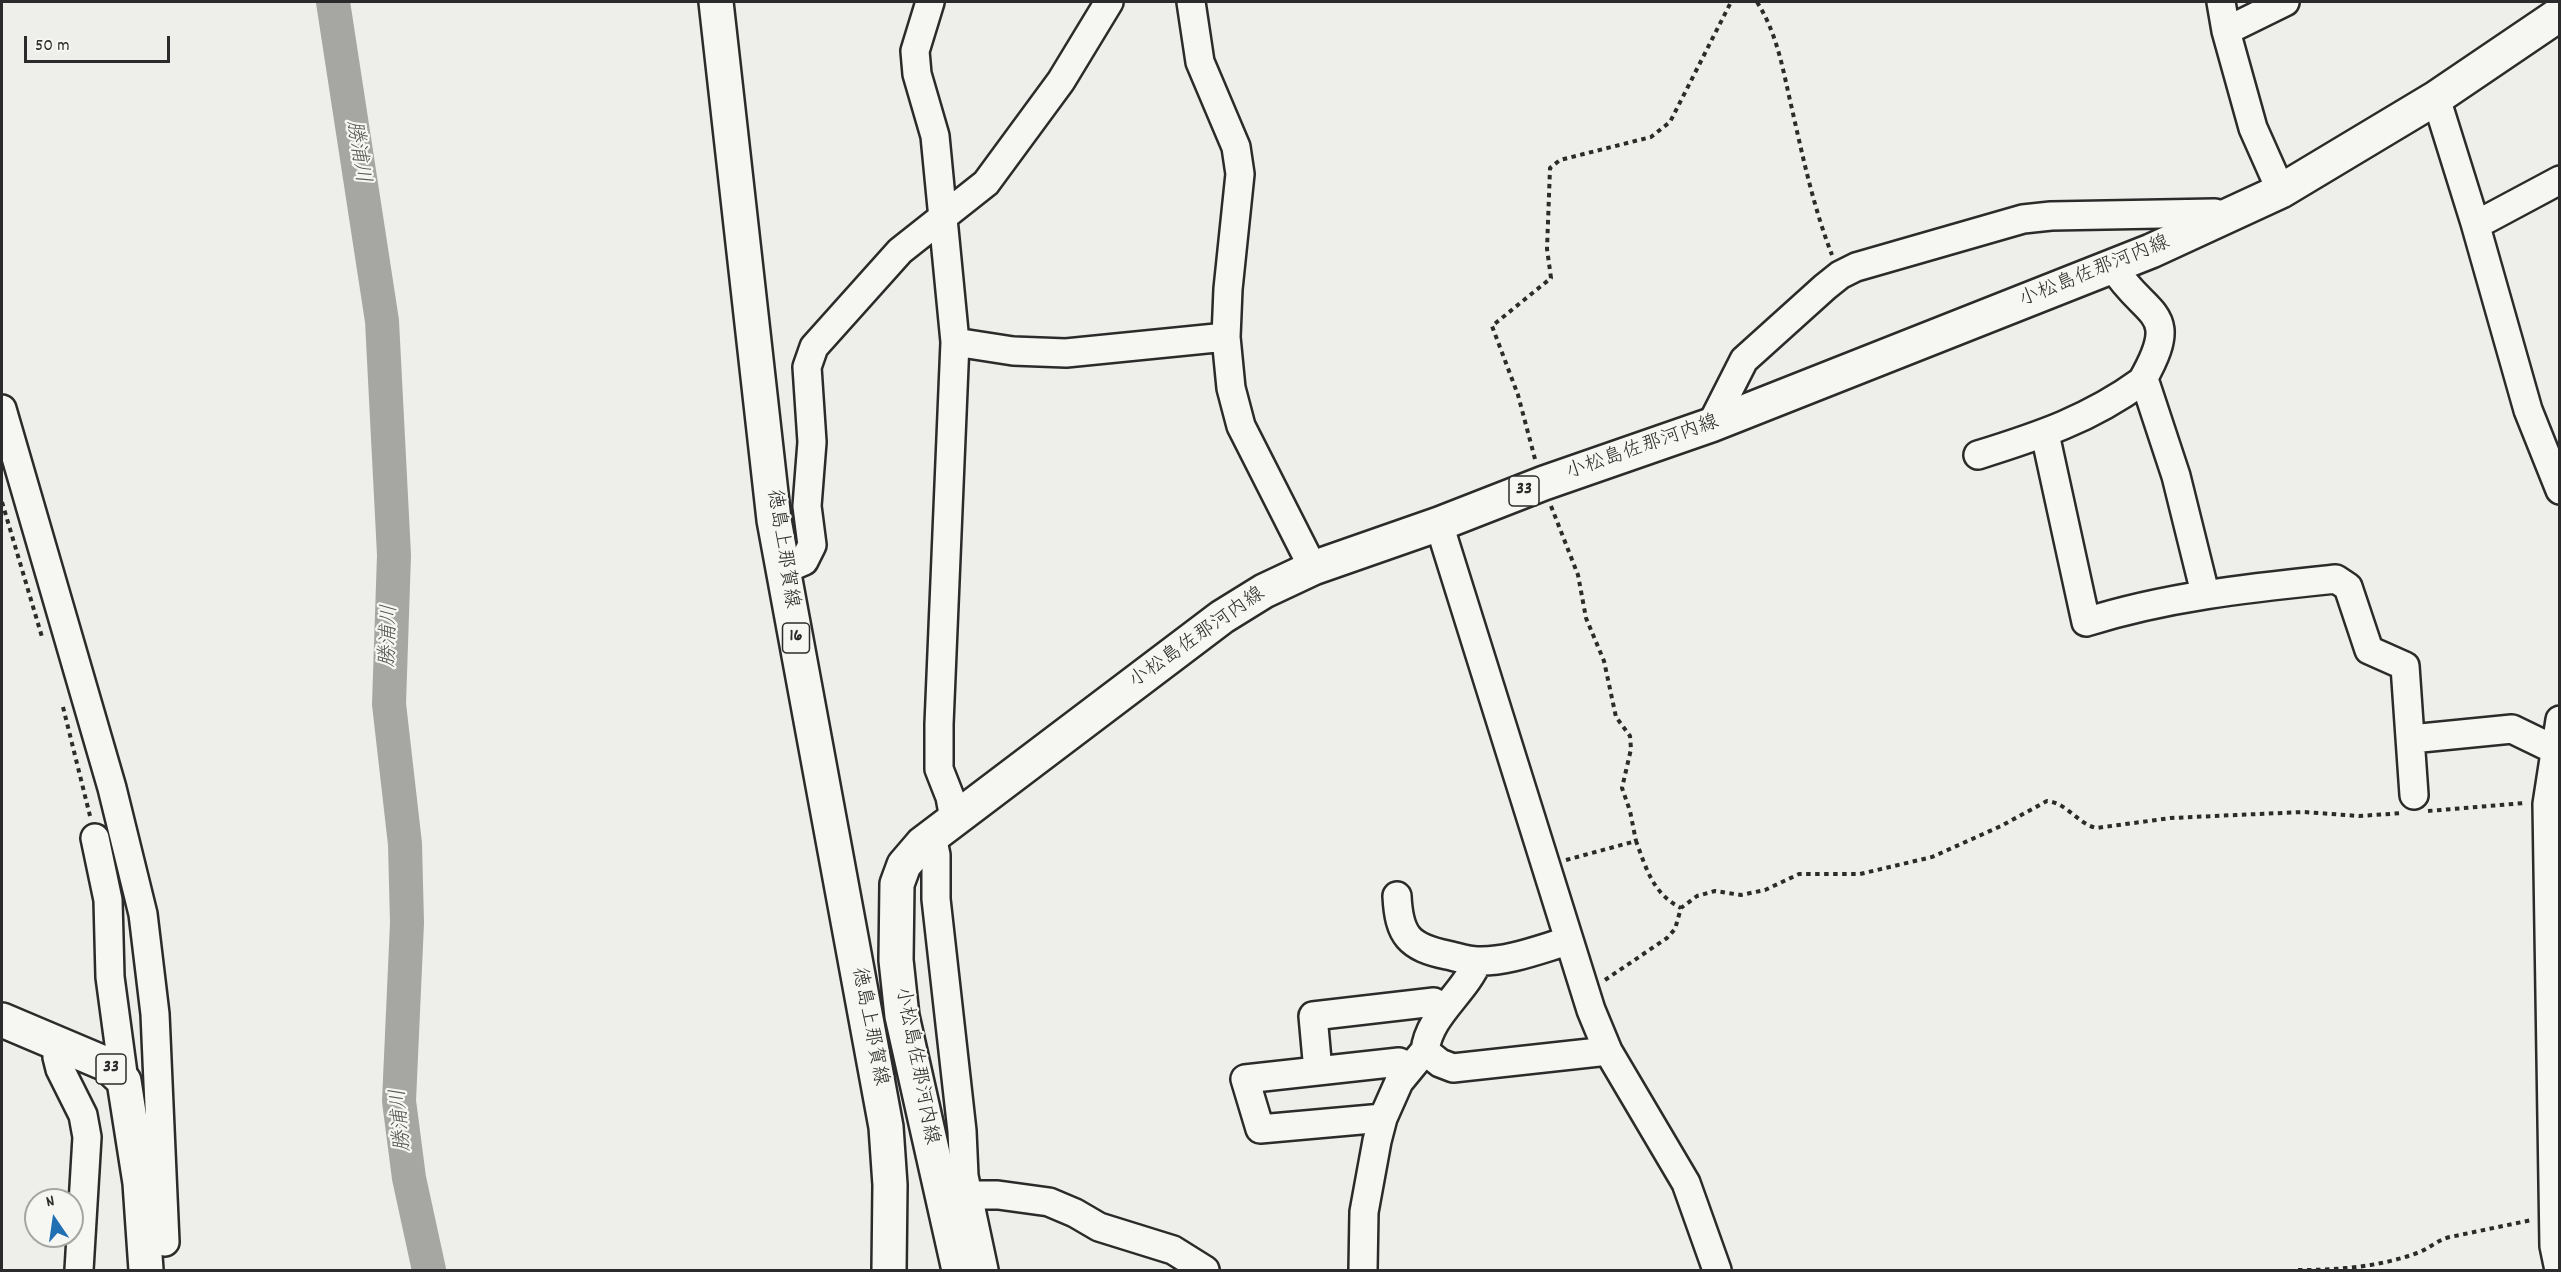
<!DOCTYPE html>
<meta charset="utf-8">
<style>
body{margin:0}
#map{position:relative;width:2561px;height:1272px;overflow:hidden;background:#eeeeea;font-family:Dekko,sans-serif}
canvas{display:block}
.frame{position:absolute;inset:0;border:3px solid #2b2b2b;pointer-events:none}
.north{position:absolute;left:24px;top:1188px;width:60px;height:60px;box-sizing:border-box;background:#f6f6f2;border:2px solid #a5a5a2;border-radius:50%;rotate:347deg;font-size:16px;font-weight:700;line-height:24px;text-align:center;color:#2b2b2b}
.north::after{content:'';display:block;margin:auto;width:21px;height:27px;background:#1f6fb2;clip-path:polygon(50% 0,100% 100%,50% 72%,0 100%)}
.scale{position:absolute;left:24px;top:36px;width:146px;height:27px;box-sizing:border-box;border:3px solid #2b2b2b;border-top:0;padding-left:8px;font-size:18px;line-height:21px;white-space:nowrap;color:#2b2b2b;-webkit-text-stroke:4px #f6f6f2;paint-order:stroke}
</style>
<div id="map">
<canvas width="2561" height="1272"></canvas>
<div class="frame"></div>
<div class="north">N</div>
<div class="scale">50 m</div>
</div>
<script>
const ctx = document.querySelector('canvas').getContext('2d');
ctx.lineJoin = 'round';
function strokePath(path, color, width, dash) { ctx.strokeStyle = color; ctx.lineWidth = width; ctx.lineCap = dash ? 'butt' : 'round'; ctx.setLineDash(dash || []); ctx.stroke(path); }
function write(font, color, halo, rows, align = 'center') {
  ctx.font = font + ' Dekko,"Klee One",sans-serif'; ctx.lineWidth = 4.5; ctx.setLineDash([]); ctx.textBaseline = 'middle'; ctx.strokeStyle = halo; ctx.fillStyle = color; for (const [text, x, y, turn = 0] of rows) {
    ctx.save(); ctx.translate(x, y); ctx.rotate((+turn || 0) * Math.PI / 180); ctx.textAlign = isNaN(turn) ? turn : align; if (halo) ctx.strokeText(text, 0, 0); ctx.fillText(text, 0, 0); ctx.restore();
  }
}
strokePath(new Path2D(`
 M333,2L382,321L394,555L389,704L405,844L407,923L399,1101L409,1178L429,1270`), '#a6a6a3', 34);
const minor = new Path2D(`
 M930,2L915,51L917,74L935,136L955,342L939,724V769L950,797L954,819
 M1191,2L1200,62L1236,147L1240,174L1228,289L1226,337L1231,388L1241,426L1313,568
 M2221,2L2226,31L2253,128L2281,191
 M2226,31L2285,2
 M2436,98L2475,223L2528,410L2560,490
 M2475,223L2487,219L2560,180
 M2113,267C2146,319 2183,309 2142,381L2146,385L2176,476L2205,593
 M955,342L1013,351L1066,353L1226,337
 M2,409L112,788L143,914L155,1014L165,1242
 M1711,425L1744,360L1825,287L1840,275L1856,267L2023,219L2051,216L2215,213L2227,217
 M2045,434L2086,622C2169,596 2250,588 2336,579L2348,587L2369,650L2405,666L2414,795
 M1978,455C2039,436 2090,419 2142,381
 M1439,524L1591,1010L1608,1051L1686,1183L1717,1270
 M783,570L804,561L812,545L807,506L812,442L807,367L814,347L900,251L986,183L1061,81L1109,2
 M2411,739L2512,729L2545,745L2556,747
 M932,836L936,855V899L962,1131L964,1176L984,1270
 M95,838L108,900L110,977L124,1081
 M1397,896C1399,936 1409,947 1447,955C1457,957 1468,961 1478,961C1508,962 1540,949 1568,941
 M1478,961C1464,994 1429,1015 1425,1051L1440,1063L1453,1068L1608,1051
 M62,1044L57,1057L60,1069L83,1115L87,1137L79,1270
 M1318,1071L1313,1016L1434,1002L1444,1008
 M1383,1118L1260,1129L1245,1079L1399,1062L1411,1067
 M968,1195H998L1049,1202L1075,1213L1099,1227L1173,1250L1205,1270
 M1363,1270L1364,1212L1377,1141L1383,1118L1399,1082L1422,1054
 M2559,1270L2554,1246L2547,804L2560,720`);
const major = new Path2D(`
 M716,2L774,520L886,1127L890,1185L889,1270
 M2,1020L106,1064L124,1081L140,1183L146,1270
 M959,1270L902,1016L896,960L897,884L904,865L922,844L1222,617L1264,591L1313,568L1439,524L1544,483L1711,425L2151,251L2281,191L2436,98L2560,14`);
strokePath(minor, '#2b2b2b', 32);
strokePath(major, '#2b2b2b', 38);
strokePath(new Path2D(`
 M1757,2C1778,35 1783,71 1792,109C1803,158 1814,209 1832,255
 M1535,459L1518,395L1492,326L1551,278L1547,249L1550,168L1560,160L1651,137L1670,122L1731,2
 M2,502L42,637
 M1551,506L1578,575L1586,618L1604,661L1616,717L1630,736L1631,749L1622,788L1630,811L1636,841
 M63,707L90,816
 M2428,811L2525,803
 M1566,860L1636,841C1646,868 1653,894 1681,908
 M1605,980L1667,938L1675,929L1681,908L1697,896L1715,891L1741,895L1765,890L1799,874H1860L1932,857L2001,826L2047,801C2067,803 2077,823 2096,828L2171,818L2236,815L2304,812L2359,816L2403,813
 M2298,1270C2338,1270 2379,1267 2417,1253C2429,1249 2437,1240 2450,1237L2532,1220`), '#2b2b2b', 4, [4.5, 4.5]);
strokePath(minor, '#f6f6f2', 27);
strokePath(major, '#f6f6f2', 33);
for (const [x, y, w] of [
 [1524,491,30],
 [796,638,27],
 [111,1069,30]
]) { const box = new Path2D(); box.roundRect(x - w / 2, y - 15, w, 30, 4.5); ctx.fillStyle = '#f6f6f2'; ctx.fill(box); strokePath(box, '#2b2b2b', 1.5); }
write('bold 18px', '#2b2b2b', null, [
 ["33",1524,491],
 ["16",796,638],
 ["33",111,1069]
]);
write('20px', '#2b2b2b', '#f6f6f2', [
 ["小松島佐那河内線",2095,273,-22],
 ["小松島佐那河内線",1643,449,-19],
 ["徳島上那賀線",781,549,81],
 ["小松島佐那河内線",1198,639,-35],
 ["徳島上那賀線",868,1027,79],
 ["小松島佐那河内線",915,1066,79]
]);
write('italic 21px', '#565655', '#f6f6f2', [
 ["勝浦川",356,152,81],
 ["勝浦川",391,636,-88],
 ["勝浦川",403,1120,-95]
]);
</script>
